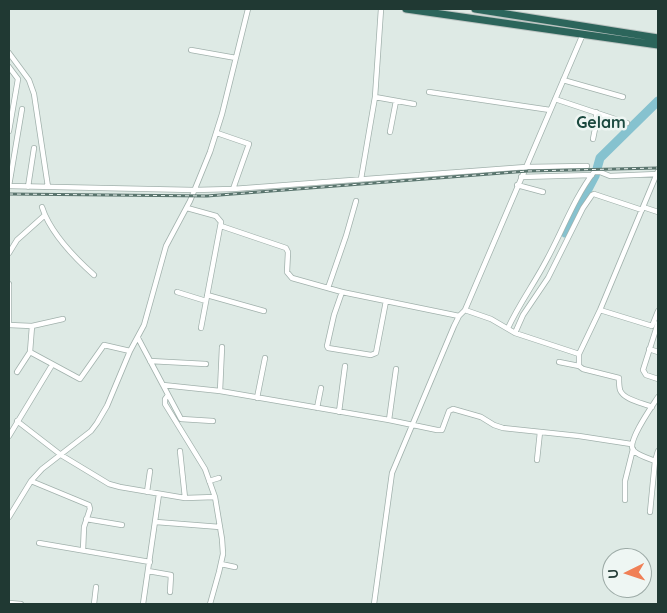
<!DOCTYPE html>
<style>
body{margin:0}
#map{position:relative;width:667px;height:613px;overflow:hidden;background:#deeae5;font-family:Quicksand,sans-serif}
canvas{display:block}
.frame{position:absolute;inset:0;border:10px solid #203933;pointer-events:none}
.north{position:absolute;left:602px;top:548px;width:50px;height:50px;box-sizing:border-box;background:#eef6f3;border:1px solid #9caaa6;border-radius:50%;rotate:266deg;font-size:14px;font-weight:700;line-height:20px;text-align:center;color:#203933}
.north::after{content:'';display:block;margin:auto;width:18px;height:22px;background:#f08056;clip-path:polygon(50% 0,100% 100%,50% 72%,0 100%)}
</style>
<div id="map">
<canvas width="667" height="613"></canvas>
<div class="frame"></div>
<div class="north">U</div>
</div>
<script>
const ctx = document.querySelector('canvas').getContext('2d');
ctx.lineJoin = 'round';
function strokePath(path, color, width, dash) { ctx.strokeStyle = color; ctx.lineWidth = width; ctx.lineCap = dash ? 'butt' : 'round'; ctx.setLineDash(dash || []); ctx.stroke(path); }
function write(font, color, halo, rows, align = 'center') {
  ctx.font = font + ' Quicksand,sans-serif'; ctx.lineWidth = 5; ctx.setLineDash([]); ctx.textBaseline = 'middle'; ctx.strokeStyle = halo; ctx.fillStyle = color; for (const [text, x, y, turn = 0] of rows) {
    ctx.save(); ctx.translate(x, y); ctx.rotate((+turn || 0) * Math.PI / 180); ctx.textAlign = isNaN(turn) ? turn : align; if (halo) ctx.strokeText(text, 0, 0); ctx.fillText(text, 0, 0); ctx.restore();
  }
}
strokePath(new Path2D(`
 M565,233L595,176L600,158L658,101`), '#86c2cf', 9);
const minor = new Path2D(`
 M191,50L236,58
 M9,53L29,80L34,94L48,187
 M9,67L18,79L9,131
 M563,80L623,97
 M429,92L550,110
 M375,97L414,104
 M555,99L627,123
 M390,132L396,101
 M217,133L249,144L233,189
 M593,139L596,124V112
 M521,177L592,175
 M361,179L375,97L381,9
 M517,185L543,192
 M9,186L194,190L233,189L526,167L587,166
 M9,186L22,109
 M28,187L34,148
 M42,207L45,215
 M643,207L658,212
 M187,208L216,216L221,222L201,328
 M221,226L286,248L288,252L287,272L292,278L342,292L459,316
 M9,253L17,240L45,215C55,237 76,259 94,275
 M9,284V325
 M328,288L346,236L356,201
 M177,292L206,301
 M342,292L334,315L327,346L328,348L371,355L376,353L386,301
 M207,295L264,311
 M465,310L491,319L515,333L579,354
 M600,310L652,326L658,311
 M658,323L643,370L646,375L658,379
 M9,325L32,326L30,352L80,379L104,345L130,351
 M32,326L63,319
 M508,328C519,304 534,284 546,261C562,232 574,198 594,172H600L610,176L658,174
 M515,333L523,315L548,278L583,208L592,195L594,194L642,210
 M138,338L181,419L213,421
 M649,349L658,352
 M150,361L206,364
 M559,362L579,366
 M17,372L30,352
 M163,385L220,391L389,420L437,430H442L449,411L453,409L481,417L494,425L503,428L579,436L631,444
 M220,391L222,347
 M168,395L165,399V404L205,469L215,497L222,539L223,554L219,572L210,604
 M658,397C653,405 627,441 633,450C638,456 651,459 658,462
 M257,398L265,358
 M652,407C643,403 624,400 620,390C619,386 619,382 619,378L583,369L579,366V354L600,310L658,171
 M317,408L321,388
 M339,412L345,366
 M389,420L396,369
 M17,421L61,455L109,484L120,487L185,498L215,497
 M9,436L52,365
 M180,451L185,498
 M537,460L540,432
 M31,481L89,505L90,509L84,527L83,550
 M209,481L219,478
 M147,492L150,471
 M625,500V481L633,449
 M650,512L655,461L658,451
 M9,517L31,481L42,469L91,431L97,423L107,406L130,351L144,325L166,246L190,201L210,152L222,114L248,9
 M86,519L122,525
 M156,522L220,527
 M39,543L150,562
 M221,564L235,567
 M148,571L171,575L170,592
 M9,603L21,604
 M94,604L96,587
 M143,604L159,494
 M374,604L392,473L454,326L459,316L465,310L583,34`);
const highway = new Path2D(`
 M406,9L658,45
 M475,9L658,38`);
strokePath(minor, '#a1b1ac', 6);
strokePath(highway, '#bcc4c2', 9);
strokePath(minor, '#fff', 4.5);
strokePath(highway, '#2c655b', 7);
const rail = new Path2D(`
 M9,194L207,196L528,171L658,168`);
strokePath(rail, '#5a756e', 3);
strokePath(rail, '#eef6f3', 1, [4]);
write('bold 16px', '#1c4a40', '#eef6f3', [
 ["Gelam",601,123]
]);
</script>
